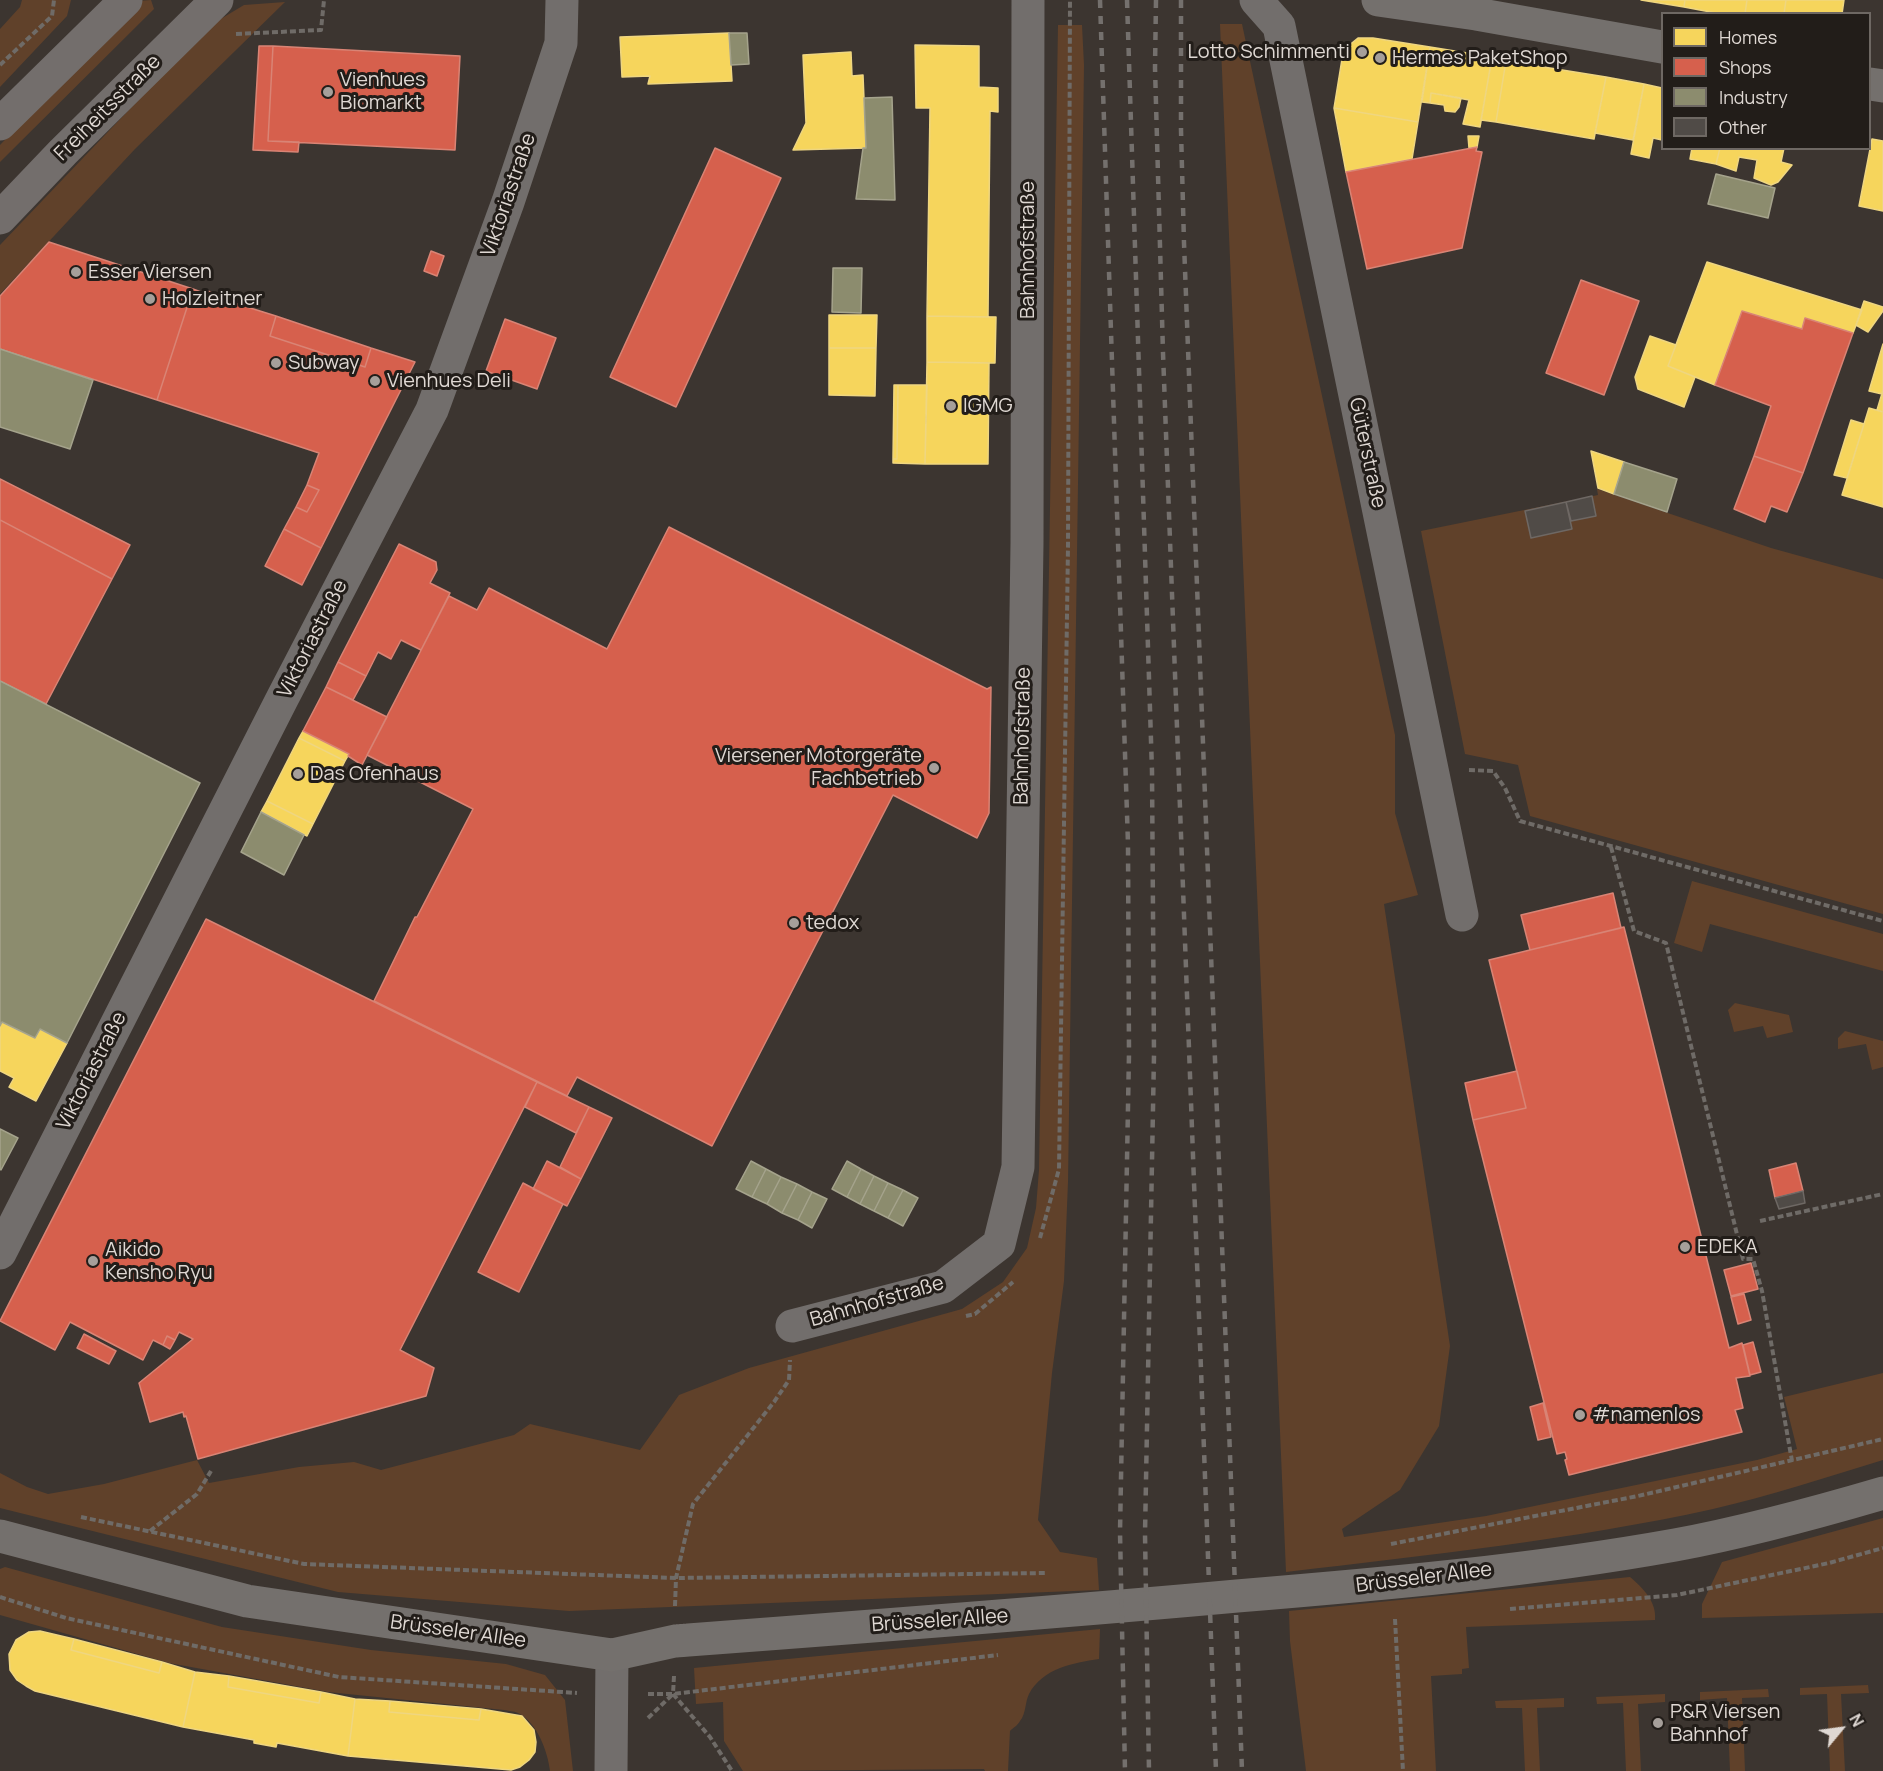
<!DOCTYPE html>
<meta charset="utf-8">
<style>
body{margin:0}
#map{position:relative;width:1883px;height:1771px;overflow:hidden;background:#3c3530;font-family:Manrope,sans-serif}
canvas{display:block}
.legend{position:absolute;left:1661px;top:12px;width:210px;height:138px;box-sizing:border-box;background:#221d19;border:2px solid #6e6863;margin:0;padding:8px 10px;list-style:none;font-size:18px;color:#dfd8d3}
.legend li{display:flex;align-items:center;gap:12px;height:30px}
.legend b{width:30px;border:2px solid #6e6863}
.north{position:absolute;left:1811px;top:1699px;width:60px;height:60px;-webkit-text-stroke:4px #221d19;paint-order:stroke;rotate:61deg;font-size:16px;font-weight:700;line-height:24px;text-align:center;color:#dfd8d3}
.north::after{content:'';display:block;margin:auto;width:21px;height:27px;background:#dfd8d3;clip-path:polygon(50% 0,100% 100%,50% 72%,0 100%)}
</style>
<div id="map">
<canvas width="1883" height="1771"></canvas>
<ul class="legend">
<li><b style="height:16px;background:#f6d55c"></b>Homes</li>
<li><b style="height:16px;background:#d6604d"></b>Shops</li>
<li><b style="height:16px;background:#8c8c6e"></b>Industry</li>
<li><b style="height:16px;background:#504b47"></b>Other</li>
</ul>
<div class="north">N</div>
</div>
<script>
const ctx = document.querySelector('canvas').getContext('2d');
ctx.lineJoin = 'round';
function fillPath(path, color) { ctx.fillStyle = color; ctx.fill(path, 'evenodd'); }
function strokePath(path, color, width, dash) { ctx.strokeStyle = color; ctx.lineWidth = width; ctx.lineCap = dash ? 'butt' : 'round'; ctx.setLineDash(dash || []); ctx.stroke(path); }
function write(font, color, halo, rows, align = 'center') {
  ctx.font = font + ' Manrope,sans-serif'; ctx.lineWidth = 6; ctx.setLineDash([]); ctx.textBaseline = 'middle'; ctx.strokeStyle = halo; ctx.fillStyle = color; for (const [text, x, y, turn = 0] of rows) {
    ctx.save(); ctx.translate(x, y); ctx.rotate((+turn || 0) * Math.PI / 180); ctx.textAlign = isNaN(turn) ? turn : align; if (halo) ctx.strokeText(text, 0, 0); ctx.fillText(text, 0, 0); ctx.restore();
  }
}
fillPath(new Path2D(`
 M22,0H71L67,16L0,87V29L20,7Z
 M151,0L154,9L0,162V145L138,1Z
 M285,2L135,149L0,294V245L209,26L244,5Z
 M1220,24H1242L1395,735V813L1418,895L1384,904L1450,1346L1439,1426L1400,1490L1342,1529L1344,1537L1486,1516L1757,1460L1797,1449L1784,1397L1883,1373V1460C1827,1477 1770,1496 1713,1509C1572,1540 1429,1555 1286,1572Z
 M1058,25H1082L1084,65L1068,1182L1064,1281L1052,1373L1038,1520L1060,1552L1097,1558L1099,1590L569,1611L338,1592L0,1508V1473L27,1487L48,1494L104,1484L197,1460L209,1483L299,1467L354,1462L381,1470L514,1435L530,1424L640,1450L679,1395L749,1368L962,1309L1003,1282L1027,1248L1036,1208L1039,1170Z
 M1597,489L1771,548L1883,579V914L1530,816L1518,765L1465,754L1421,531L1598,495Z
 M1692,881L1883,934V971L1710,924L1702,952L1674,943Z
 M1735,1003L1789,1015L1793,1032L1767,1038L1763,1026L1734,1032L1728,1010Z
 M1845,1031L1883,1041V1067L1872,1070L1866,1044L1838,1049V1038Z
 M1883,1518V1613L1702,1618V1604L1722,1562Z
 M5,1567L222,1627L371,1650L506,1664L545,1675L565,1700L573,1771H550C548,1752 537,1722 518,1713C514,1711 508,1711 504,1710L328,1692L169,1663L0,1615V1569Z
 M1630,1577C1643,1588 1657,1602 1655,1620L1466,1627L1469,1668L1462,1669V1674L1431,1676L1436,1771H1306L1290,1641L1289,1611Z
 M1100,1629L1099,1659C1073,1663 1043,1668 1029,1694C1025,1702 1026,1714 1020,1721C1018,1725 1013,1728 1010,1731L1008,1771H985L984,1769L743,1771L724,1741L723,1702L696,1704L694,1668Z
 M1868,1685L1869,1693L1841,1694L1845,1771H1830L1827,1694L1800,1695V1688Z
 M1768,1689L1769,1697L1742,1698L1745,1771H1730L1727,1698L1700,1700V1692Z
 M1665,1694V1702L1638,1704L1641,1771H1626L1623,1703L1597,1704L1596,1697Z
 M1564,1698V1707L1537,1708L1540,1771H1525L1522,1708H1496L1495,1701Z`), '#60412a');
const homes = new Path2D(`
 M1641,0H1685L1684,7Z
 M1685,0H1747L1745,14H1721L1684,7Z
 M1747,0H1786L1784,14H1745Z
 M1786,0H1844L1842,14H1784Z
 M729,33L732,81L648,84L650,76L622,77L620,37Z
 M1358,38H1373L1430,47L1418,122L1334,108L1342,59L1347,47Z
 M915,45L979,46V87L998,88V112L990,111L988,317L927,316L930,108H916Z
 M1430,47L1492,57L1480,127L1463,124L1469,100L1431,93L1430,103L1422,102Z
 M851,52L852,76L863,75L866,148L793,150L806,123L803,55Z
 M1492,58L1506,61L1496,122L1481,120Z
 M1506,61L1606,77L1594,139L1496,122Z
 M1606,77L1644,84L1633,140L1595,133Z
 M1644,84L1662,88V140L1653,138L1649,158L1631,154Z
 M1431,93L1461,98L1459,107L1455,112L1445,111L1444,105L1430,103Z
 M1334,108L1418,122L1412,159L1346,172Z
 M1468,136H1479L1477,147L1469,148Z
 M1872,139L1883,141V211L1859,206Z
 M1692,148H1720L1716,164L1690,159Z
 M1720,148H1784L1781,162L1792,165L1778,182L1771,185L1754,178L1757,160L1739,157L1736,171L1716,164Z
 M1707,262L1862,310L1853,333L1805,318L1802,329L1742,311L1715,385L1668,366Z
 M1864,301L1883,307V311L1868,332L1856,325Z
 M829,315H877L876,348H829Z
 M927,316L996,317L995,363L927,362Z
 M1650,336L1676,345L1668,366L1695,377L1684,407L1638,389L1635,377Z
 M1883,344V390L1882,394L1869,391Z
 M829,348H876L875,396L829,395Z
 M927,362L989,363L988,464H925Z
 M894,385H898L897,459H893Z
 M898,385H927L925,464L893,463V459H897Z
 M1883,390V412L1877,410Z
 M1869,408L1883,412V507L1842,495Z
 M1851,420L1864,424L1847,478L1834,475Z
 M1591,451L1624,462L1614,494L1598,488Z
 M303,731L349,754L345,761L299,738Z
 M299,738L345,761L313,824L267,801Z
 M267,801L313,824L307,836L261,812Z
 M2,1022L35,1038L40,1029L67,1043L36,1101L9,1087L14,1078L0,1071V1026Z
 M40,1631L74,1639L71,1650L159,1673L162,1662L195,1672L183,1727L35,1691L26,1686L17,1680L10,1670L9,1654L16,1640L29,1632Z
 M74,1639L162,1662L159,1673L71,1650Z
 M195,1672L229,1676L228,1687L319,1703L321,1692L355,1699L348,1756L277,1743L276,1747L254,1743V1740L183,1727Z
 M229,1676L321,1692L319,1703L228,1687Z
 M355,1699L390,1701L389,1712L479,1720L481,1709L522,1716L534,1730L536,1742L535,1752L529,1760L520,1767L511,1770L348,1756Z
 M390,1701L481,1709L479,1720L389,1712Z`);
fillPath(homes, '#f6d55c');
strokePath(homes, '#efd680', 1.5);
const shops = new Path2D(`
 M259,46H273L268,141L299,142L298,152L253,150Z
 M273,46L460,56L455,150L268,141Z
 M1477,147L1476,151L1482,152L1462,248L1367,269L1346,172Z
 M715,148L781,178L676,407L610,377Z
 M49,242L193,289L157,400L0,349V296Z
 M431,251L444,256L437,276L424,271Z
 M1581,280L1639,301L1604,395L1546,373Z
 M193,289L201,292L205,290L213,293L215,297L276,316L270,336L365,367L371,348L415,362L321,548L284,529L296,507L307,512L319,490L307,485L319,453L157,400Z
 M1742,311L1802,329L1805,318L1853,333L1803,473L1754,456L1771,406L1715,385Z
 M276,316L371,348L365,367L270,336Z
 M505,319L556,338L537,389L486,371Z
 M1754,456L1803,473L1787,512L1771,506L1765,522L1734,509Z
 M0,479L130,545L112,579L0,520Z
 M307,485L319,490L307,512L296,507Z
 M0,520L112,579L46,704L0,681Z
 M669,527L973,682L987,689L991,687L989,813L977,838L893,795L712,1146L577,1077L567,1096L374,1001L415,917H417L473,809L367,755L449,596L477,610L489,588L607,649Z
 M284,529L321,548L302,585L265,566Z
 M399,544L436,562L437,570L430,583L450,593L421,650L401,640L391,659L378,652L366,676L338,662Z
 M338,662L366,676L353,700L326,687Z
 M326,687L387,717L362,765L348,756L349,754L303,731Z
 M1613,893L1621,928L1530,950L1521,915Z
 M206,919L537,1082L400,1350L434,1368L426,1396L198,1459L186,1416L184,1417L183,1412L150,1422L139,1383L193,1339L179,1332L175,1340L167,1336L163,1345L153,1340L143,1360L70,1322L55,1350L0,1321Z
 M1624,927L1729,1348L1742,1343L1750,1376L1736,1378L1743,1408L1735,1410L1742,1432L1569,1475L1565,1460L1567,1459L1565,1452L1557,1454L1473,1120L1526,1108L1489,960Z
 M1517,1071L1526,1108L1473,1120L1465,1083Z
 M537,1082L589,1107L576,1133L525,1107Z
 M589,1107L612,1118L581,1179L560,1167Z
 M547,1161L581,1179L567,1206L533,1189Z
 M1796,1163L1803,1191L1775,1198L1769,1170Z
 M523,1183L563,1204L519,1292L478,1272Z
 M1751,1263L1758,1289L1731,1296L1724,1270Z
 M1744,1294L1751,1320L1738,1324L1731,1297Z
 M84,1334L116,1351L109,1364L77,1348Z
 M167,1336L175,1340L170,1349L163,1345Z
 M1753,1342L1761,1372L1750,1375L1743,1345Z
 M1543,1403L1551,1437L1538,1440L1530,1407Z`);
fillPath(shops, '#d6604d');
strokePath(shops, '#d98475', 1.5);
const industry = new Path2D(`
 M729,33H747L749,64L731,65Z
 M892,97L895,200L856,199L863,148H866L864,98Z
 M1716,174L1775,188L1768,218L1708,204Z
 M833,268H862L861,313L832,312Z
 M0,349L93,380L70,449L0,427Z
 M1624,462L1677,479L1667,512L1614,494Z
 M0,681L200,783L67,1043L40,1029L35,1038L2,1022L0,1026Z
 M261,812L304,835L284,875L241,852Z
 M0,1129L18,1138L1,1170L0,1169Z
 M751,1161L766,1169L752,1197L736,1189Z
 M847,1161L861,1169L847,1197L832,1189Z
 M766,1169L781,1177L767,1204L752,1197Z
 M861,1169L874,1176L860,1204L847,1197Z
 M874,1176L888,1183L874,1211L860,1204Z
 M781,1177L797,1184L782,1213L767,1204Z
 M888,1183L903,1190L888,1218L874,1211Z
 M797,1184L812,1192L798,1220L782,1213Z
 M903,1190L918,1198L903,1226L888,1218Z
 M812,1192L827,1199L812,1228L798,1220Z`);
fillPath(industry, '#8c8c6e');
strokePath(industry, '#a5a38c', 1.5);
const building = new Path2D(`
 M1592,496L1596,516L1571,521L1566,502Z
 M1566,502L1572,529L1531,538L1525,511Z
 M1803,1191L1805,1203L1779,1209L1775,1198Z`);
fillPath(building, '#504b47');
strokePath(building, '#6e6864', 1.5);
strokePath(new Path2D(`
 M236,34L321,30L324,0
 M0,65L52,16L54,0
 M1469,770L1493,771L1505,788L1520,821L1883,921
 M1611,847L1634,931L1666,943L1743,1259H1753L1762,1291L1792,1461
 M1760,1221L1883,1194
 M1040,1238L1059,1169L1068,546L1070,0
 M966,1316L975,1314L1013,1282
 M81,1517L304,1564L676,1578L1046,1573
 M150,1531L197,1494L211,1471
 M1391,1544L1638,1496L1883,1439
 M0,1597L66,1618L339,1677L577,1693
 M675,1606L676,1578L693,1504L774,1402L789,1380L790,1360
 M1510,1609L1677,1595L1829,1563L1883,1548
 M1395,1619L1403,1771
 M674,1676L673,1694L710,1737L732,1771
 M648,1694H673L998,1655
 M648,1718L673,1694`), '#6f6b67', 4, [6, 3]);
strokePath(new Path2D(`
 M1256,0L1279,26L1462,915
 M0,1253L283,697L432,410L508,202L561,43L562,0
 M792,1326L943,1287L999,1244L1018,1167L1027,543L1028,0`), '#726e6c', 33);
strokePath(new Path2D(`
 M611,1771L612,1655`), '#726e6c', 33);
strokePath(new Path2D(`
 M1378,0L1476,14L1662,47
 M1870,84L1883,86
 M0,1536L247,1601L612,1655L675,1641C862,1627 1050,1613 1237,1596C1383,1584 1530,1571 1675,1545C1745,1532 1815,1513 1883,1493`), '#74706d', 33);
strokePath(new Path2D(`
 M0,124L126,0
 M0,218L63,152L217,0`), '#736e6c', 33);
strokePath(new Path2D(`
 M1100,0L1128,844L1129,1054L1120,1532L1125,1771
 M1127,0L1152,771L1154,1055L1145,1534L1149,1771
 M1156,0L1155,68L1163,353L1216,1771
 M1181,0V130L1184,243L1242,1771`), '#74706d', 4.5, [8, 8]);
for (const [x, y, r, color] of [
 [1362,52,6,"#a69f9a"],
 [1380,58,6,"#a69f9a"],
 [328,92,6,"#a69f9a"],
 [76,272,6,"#a69f9a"],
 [150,299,6,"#a69f9a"],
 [276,363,6,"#a69f9a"],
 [375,381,6,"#a69f9a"],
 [951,406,6,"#a69f9a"],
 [934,768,6,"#a69f9a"],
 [298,774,6,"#a69f9a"],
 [794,923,6,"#a69f9a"],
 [1685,1247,6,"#a69f9a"],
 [93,1261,6,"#a69f9a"],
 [1580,1415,6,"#a69f9a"],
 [1658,1723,6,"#a69f9a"]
]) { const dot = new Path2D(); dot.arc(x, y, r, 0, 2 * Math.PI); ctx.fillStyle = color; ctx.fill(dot); strokePath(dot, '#221d19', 2); }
write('20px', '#dfd8d3', '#221d19', [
 ["Lotto Schimmenti",1350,52,"right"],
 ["Hermes PaketShop",1392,58],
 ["Vienhues",340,80],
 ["Biomarkt",340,103],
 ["Esser Viersen",88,272],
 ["Holzleitner",162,299],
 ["Subway",288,363],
 ["Vienhues Deli",387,381],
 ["IGMG",963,406],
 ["Viersener Motorgeräte",922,756,"right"],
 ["Fachbetrieb",922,779,"right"],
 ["Das Ofenhaus",310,774],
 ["tedox",806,923],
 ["EDEKA",1697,1247],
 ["Aikido",105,1250],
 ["Kensho Ryu",105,1273],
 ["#namenlos",1592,1415],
 ["P&R Viersen",1670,1712],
 ["Bahnhof",1670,1735]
], 'left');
write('20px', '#dfd8d3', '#221d19', [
 ["Freiheitsstraße",108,108,-45],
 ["Viktoriastraße",509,195,-71],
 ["Bahnhofstraße",1028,250,-90],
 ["Güterstraße",1367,453,78],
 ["Viktoriastraße",313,639,-63],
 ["Bahnhofstraße",1023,736,-89],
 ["Viktoriastraße",92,1071,-63],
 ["Bahnhofstraße",877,1302,-16],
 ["Brüsseler Allee",1424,1578,-7],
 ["Brüsseler Allee",940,1621,-4],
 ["Brüsseler Allee",458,1632,8]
]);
</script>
